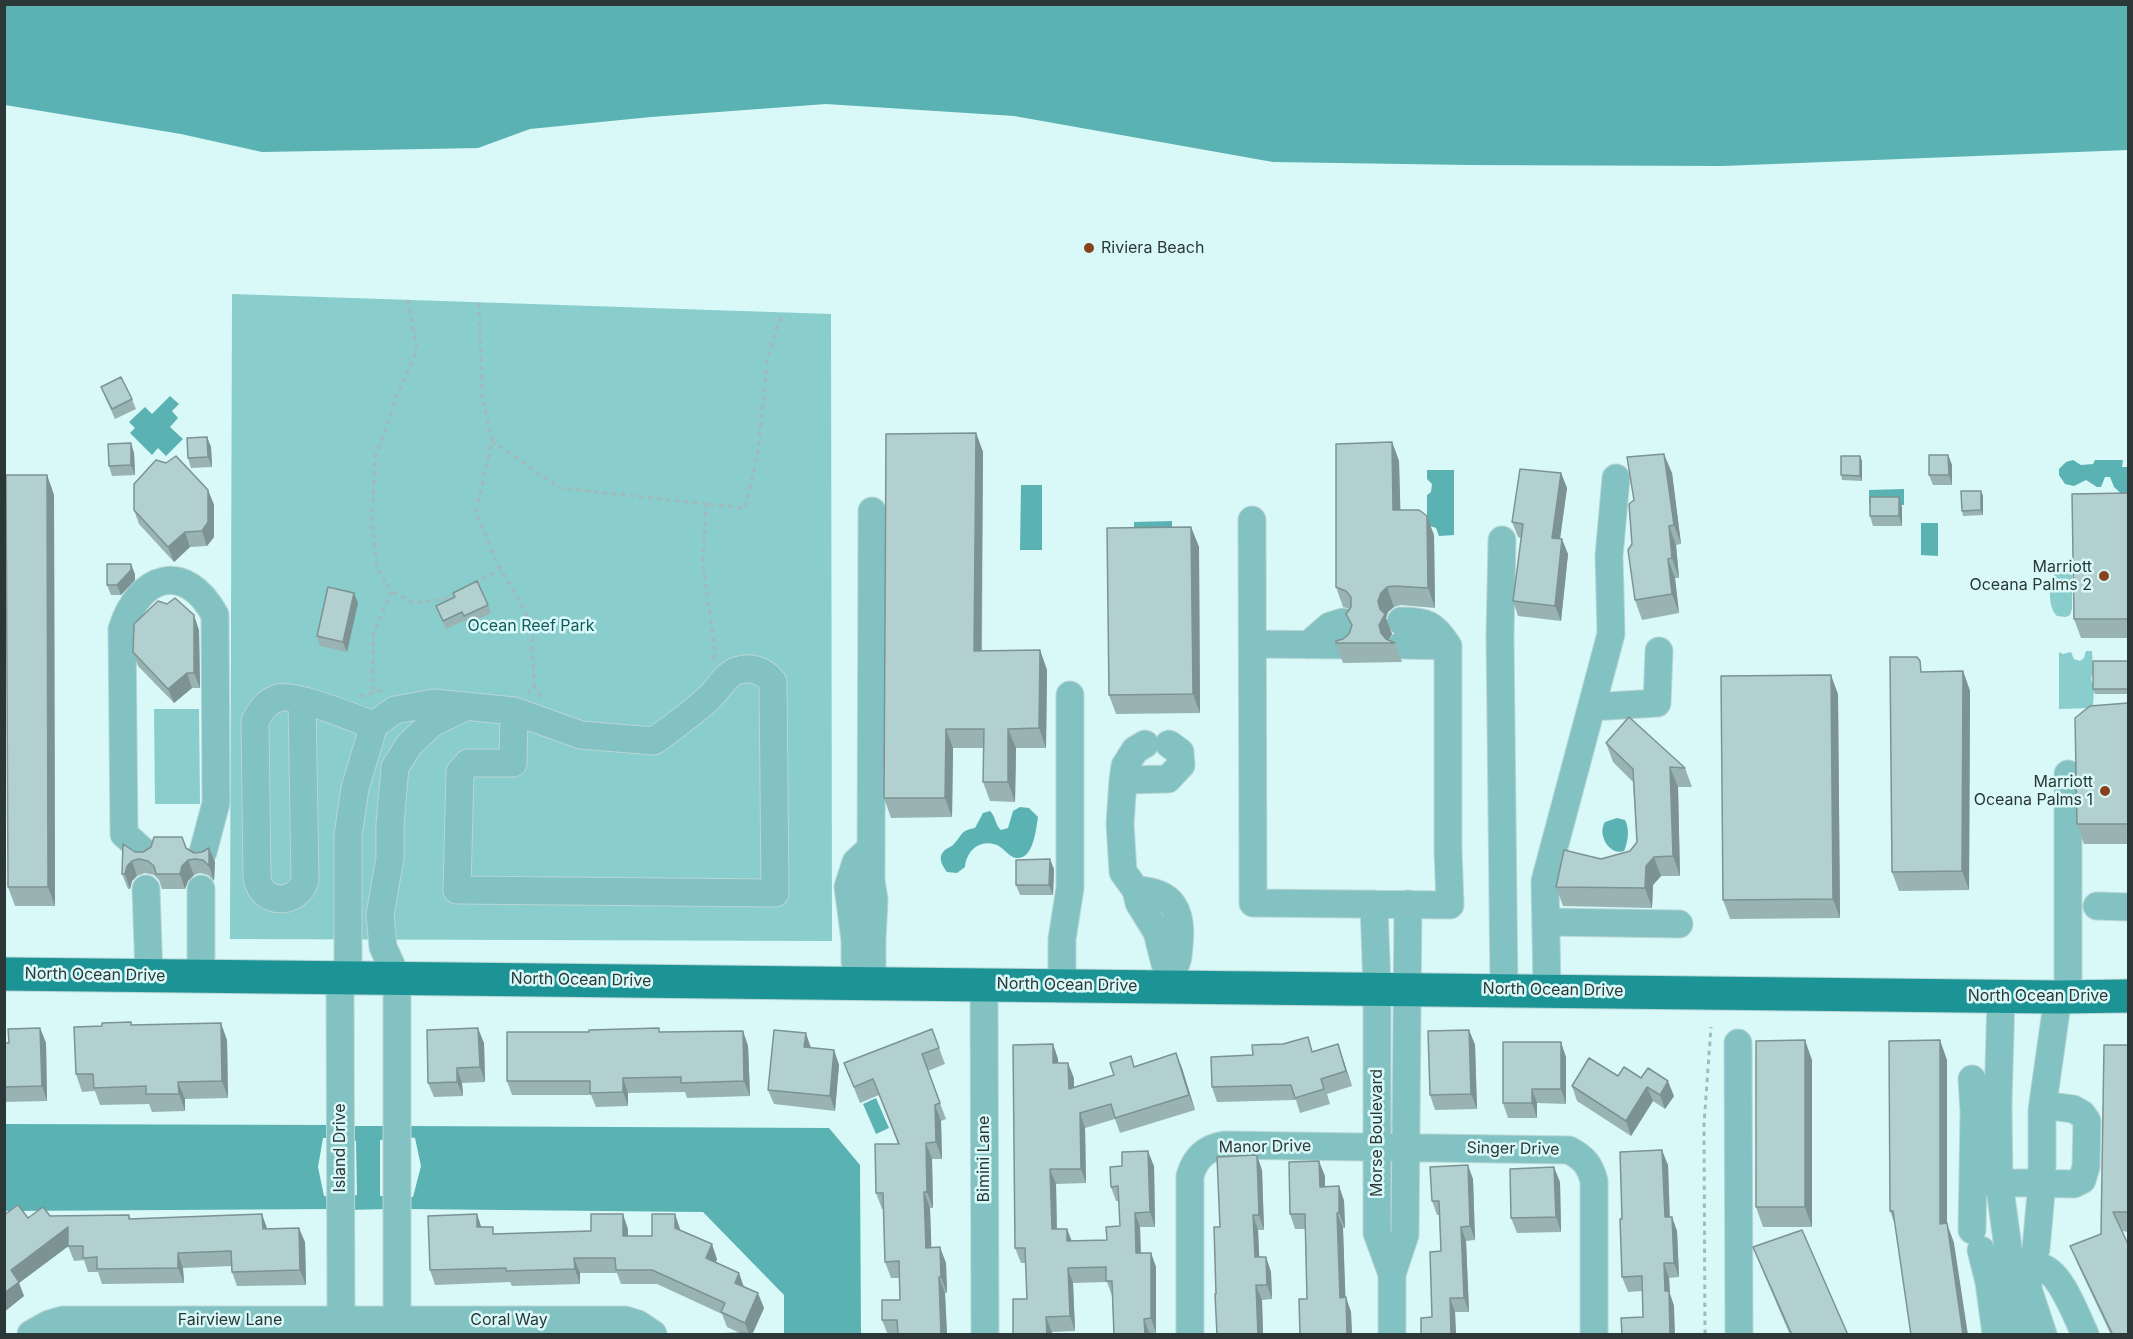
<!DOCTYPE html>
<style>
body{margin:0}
#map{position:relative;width:2133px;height:1339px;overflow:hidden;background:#d9f8f8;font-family:Inter,sans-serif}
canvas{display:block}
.frame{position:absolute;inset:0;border:6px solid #2c3838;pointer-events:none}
</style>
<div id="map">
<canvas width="2133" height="1339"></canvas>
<div class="frame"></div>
</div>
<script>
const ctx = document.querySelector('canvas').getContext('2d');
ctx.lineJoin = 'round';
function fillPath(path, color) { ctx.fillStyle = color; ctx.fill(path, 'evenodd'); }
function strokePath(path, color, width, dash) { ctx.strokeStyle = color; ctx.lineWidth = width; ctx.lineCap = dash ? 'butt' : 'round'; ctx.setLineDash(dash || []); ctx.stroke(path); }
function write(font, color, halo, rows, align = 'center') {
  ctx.font = font + ' Inter,sans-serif'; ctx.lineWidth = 5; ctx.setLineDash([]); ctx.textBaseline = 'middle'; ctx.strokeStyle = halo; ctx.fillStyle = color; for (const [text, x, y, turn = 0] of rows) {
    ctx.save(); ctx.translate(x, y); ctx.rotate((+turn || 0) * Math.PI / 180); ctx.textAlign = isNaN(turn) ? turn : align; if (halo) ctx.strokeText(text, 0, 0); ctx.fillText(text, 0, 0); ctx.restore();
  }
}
fillPath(new Path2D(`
 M232,294L831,314L832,941L230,939Z
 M2066,569L2072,575V609L2070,615L2066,617L2057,616C2047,607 2048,578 2058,570Z
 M2086,651H2092L2093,672L2091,679L2094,689L2093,708L2059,709V652L2063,654L2071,652L2074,659L2080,661L2084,658Z
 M154,709H199L200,804H155Z`), '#89cdcd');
fillPath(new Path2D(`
 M4,5H2128V150L1723,166L1469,165L1273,162L1014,116L826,104L651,117L530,129L478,148L262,152L181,134L5,105Z
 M170,396L179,404L172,411L178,418L170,427L183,439L166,456L158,448L152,455L130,433L135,428L129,422L145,407L152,414Z
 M2073,460L2081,465L2093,464L2095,460H2123L2122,467H2128V500L2114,487L2110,477H2105L2101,487H2097L2086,480L2074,486L2065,484L2059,475V469L2066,462Z
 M1427,470H1454V535L1439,536L1436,528L1427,525V495L1431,492L1432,484L1427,479Z
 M1021,485H1042V550H1020Z
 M1904,489V505H1869V490Z
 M1172,521V535L1134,536V522Z
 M1921,523H1938V556L1921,555Z
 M1020,807L1029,808L1038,817C1036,828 1034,860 1016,858C1009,857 1004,848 997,845C979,838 966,852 965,867L957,873L947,872C942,865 937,857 945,850C947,848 951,847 953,845C963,835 959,831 975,828L983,813L990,811C996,817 995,825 1001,830L1008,828L1013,811Z
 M1617,818L1625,820C1630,829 1628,842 1624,851C1609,856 1597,834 1605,822Z
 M876,1098L889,1128L876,1134L863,1104Z
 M4,1124L332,1125V1138H323L318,1167L324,1196L332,1197V1209L5,1211Z
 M349,1126H390V1139L380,1140V1196H389V1209L348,1210V1196L357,1195L356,1141L349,1140Z
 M406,1126L829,1128L860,1165L861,1334H784V1295L703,1212L406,1209V1197H413L421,1166L415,1138L407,1137Z`), '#5bb2b2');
const minor = new Path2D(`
 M872,511L871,880L874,900L872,940V983
 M1252,520L1253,903L1450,905L1448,849V646C1434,624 1427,621 1401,621
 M1502,540L1500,635L1504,990
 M1253,644L1343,645
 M1308,645L1330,626L1343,622
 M1402,645L1448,646
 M302,701L305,880C298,905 262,906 257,878L255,721C261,710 266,702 278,698C294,693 356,719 374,725
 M1592,707L1657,703L1659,651
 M1145,744L1135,750L1125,766L1123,780L1120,824L1123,872L1136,890L1139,903L1157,932L1165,964L1171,972V987
 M1123,780L1168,779L1181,765L1180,752L1169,744
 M144,852L124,834L122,629C139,575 185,560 215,615L216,803L203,852
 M146,889L149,975
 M201,889V976
 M1136,890C1173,891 1183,911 1179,946C1178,957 1178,963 1171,972
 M1374,904L1377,989V1233L1392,1274
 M2097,906L2128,907
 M1546,922L1679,924
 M855,962V940L848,887L856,862L871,848
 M984,984L985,1334
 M1062,985V939L1070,888V695
 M1547,990L1545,881L1611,634L1609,556L1616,478
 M2001,996L1998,1105L1999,1182L2011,1270L2010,1295L2023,1334
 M2068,996V774
 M1738,1043L1739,1334
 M1972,1079L1974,1112
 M1973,1182L2074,1184L2082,1180L2086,1167L2087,1121L2082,1114L2073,1109L2043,1105
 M1972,1230L1974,1112L1981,1106L1998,1105
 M1981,1250L1989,1282
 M341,1320L340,977L348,963V835L355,788L374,725L395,710L434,703L514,711L581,735L654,741C673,727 693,713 710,697C718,689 726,675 736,671C751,666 764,670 773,682L775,893L457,890L460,772L468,763H513L514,711
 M397,1320V978L383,947L380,915L390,858V824L395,767L409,745L432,723L467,706
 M31,1334L49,1324L63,1320H625L638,1324L653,1334
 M1190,1334V1176C1195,1158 1206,1148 1224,1145L1569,1150C1584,1158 1590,1165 1594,1181V1334
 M1392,1334V1274L1405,1235L1408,904
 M1996,1334L1989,1282L1993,1271C2005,1270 2030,1265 2040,1267C2061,1271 2076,1316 2085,1334
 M2043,1334L2028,1289L2029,1268L2036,1249L2042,1182V1110L2058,997`);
const major = new Path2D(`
 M4,974L2058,997L2128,996`);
strokePath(minor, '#bad5d5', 29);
strokePath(major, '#bad5d5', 35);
strokePath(new Path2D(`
 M408,300L417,350L396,398L375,458L372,520L377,568L391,591L414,603L448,598L456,593
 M479,303L482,396L492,441L476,512L497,563L532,623L534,685L528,693
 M492,441L560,488L745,508L757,458L768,356L782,313
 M706,503L703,565L715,650L714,660
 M475,583L501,569
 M534,685L541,697
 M373,691V635L391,592
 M360,696L383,690
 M1705,1334L1704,1124L1711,1027`), '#a1baba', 3, [4.5, 4.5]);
strokePath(minor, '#83c2c2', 27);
strokePath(major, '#1c9495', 33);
fillPath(new Path2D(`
 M101,387L132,399L136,409L115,419L105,397Z
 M976,433L983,452L982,651L1040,650L1047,670L1046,748H1016L1015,802L990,801L983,782L984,748H953L952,817L891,818L884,798Z
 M207,437L211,447L212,467L191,468L188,458Z
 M1392,442L1399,461L1400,510L1434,535L1435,608L1401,605L1394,607L1388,612L1386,618L1392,634L1389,640L1395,643L1402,662L1343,663L1336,643L1343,639L1349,634L1351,627L1346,614L1350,609L1343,607L1336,587Z
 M131,443L134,453L135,475L112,476L109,466Z
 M1948,455L1952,465V485H1933L1929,475Z
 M1862,461V481L1842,480L1841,475Z
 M1561,473L1567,488L1560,539L1568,554L1561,621L1518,616L1513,601L1521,538L1518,537L1512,522Z
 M1672,473L1681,544L1676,545L1679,578H1675L1679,613L1642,620L1635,600Z
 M47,475L54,495L55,906H15L8,887Z
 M208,490L214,505V537L207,546L190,547L174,562L139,524L134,510Z
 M1981,491L1983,496V515L1963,516L1962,511Z
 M2128,493V638H2081L2074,619Z
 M1902,507V526H1873L1870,516Z
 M1191,527L1199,547L1200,713L1116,714L1109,695Z
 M135,574V580L121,595H111L107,585Z
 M354,593L358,603L347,652L320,646L317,636Z
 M488,605L491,613L467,625L465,620L446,629L436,606Z
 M199,630L200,688H192L174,703L138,666L133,652Z
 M2128,661V694H2095L2093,689Z
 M1963,671L1970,691L1969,890L1899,891L1892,872L1924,672Z
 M1838,694L1840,918L1730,919L1723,900Z
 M2128,703V844H2084L2077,824Z
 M1606,743L1685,768L1692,787H1678L1680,876H1661L1653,885L1652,908L1563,906L1556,887L1601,859L1630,851L1637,842L1633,782L1613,762Z
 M186,848L215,862L214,881L208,875L200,873L194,875L188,881L185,889H162L159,880L154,875L145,873L137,876L132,881L130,889H128L122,874L135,852Z
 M1054,869L1053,895H1020L1016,885Z
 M131,1022L132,1025L227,1040L228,1098L185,1099V1111L152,1112L149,1104L100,1105L95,1091L82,1092L76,1074L102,1026Z
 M40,1028L46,1043L47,1101L4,1102V1043H9Z
 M932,1029L945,1064L928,1071L946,1119L941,1121L942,1159H932L933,1208H930L931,1247L946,1263L947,1293H945L947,1335H888L882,1320L900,1300L899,1278H891L885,1262L883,1209H882L876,1193L898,1144L879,1095L860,1103L844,1063Z
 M1469,1030L1475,1045L1477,1109L1435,1110L1430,1095Z
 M743,1031L748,1046L750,1096L687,1098L685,1092L628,1093V1106L596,1107L591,1095H512L507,1081L661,1032Z
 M484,1043L485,1082L462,1083L463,1096L434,1097L428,1083Z
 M1053,1044L1058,1059V1063L1074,1078V1087L1114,1075L1135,1066L1176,1053L1182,1068L1195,1110L1120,1133L1115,1119L1085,1128L1086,1183L1056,1184L1057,1229H1067L1072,1241L1107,1240L1120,1226L1119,1201H1116L1111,1187L1154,1166L1155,1227H1140L1141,1253H1151L1156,1267V1333L1150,1334V1335H1114L1112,1296L1107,1282L1073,1283L1075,1331L1052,1332L1027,1299L1026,1263H1021L1015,1248Z
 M1338,1044L1352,1086L1327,1094L1330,1104L1300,1113L1296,1100L1217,1102L1212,1087L1253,1055L1313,1051Z
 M2128,1045V1232L2122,1231L2128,1335H2111L2078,1265L2070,1246L2101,1234Z
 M834,1050L839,1065L835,1111L774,1104L768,1090Z
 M1566,1057V1104L1537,1103V1118H1508L1503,1103Z
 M1812,1060V1227H1763L1756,1207Z
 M1947,1060V1224L1954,1243L1895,1225L1890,1211Z
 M1618,1076L1641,1078L1674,1096L1665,1109L1653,1101L1631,1136L1577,1101L1572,1086Z
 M1668,1165L1670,1217H1672L1677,1231L1679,1277L1669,1278L1670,1294L1674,1306L1643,1317L1642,1291L1628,1292L1622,1277Z
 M1262,1170L1264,1230H1258L1259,1257H1266L1271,1272L1272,1299L1262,1300L1263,1335H1217L1216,1294L1220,1227Z
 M1325,1176V1187L1339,1186L1344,1201L1345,1228H1343L1345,1297L1351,1312L1352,1335H1300L1307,1299L1305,1229H1295L1290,1214Z
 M1473,1179L1475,1240L1466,1241L1469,1312H1455L1456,1335H1421L1432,1317L1441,1251L1439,1215H1437L1432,1201Z
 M1560,1182L1561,1232L1517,1233L1511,1218Z
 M675,1214L680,1230L717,1259L716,1262L739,1273L744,1287L764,1308L752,1335H716L740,1333L727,1327L722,1314L657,1284H621L617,1273H580V1284L512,1286L510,1282L435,1285L430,1270L482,1227L495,1234L628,1229V1236H652Z
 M129,1215L130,1219L267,1229L305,1242L306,1285L237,1286L232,1272V1266L183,1268L184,1283L102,1284L98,1272H88L84,1260L74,1261L68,1246L19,1283L24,1296L4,1312L28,1218L50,1216Z
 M1753,1247L1848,1335H1790L1761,1267Z`), '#99b3b3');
fillPath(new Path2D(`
 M976,433L983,452L981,670L974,651Z
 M207,437L211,447L212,467L208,457Z
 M1392,442L1399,461L1401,530L1393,510Z
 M131,443L134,453L135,475L131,465Z
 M1664,454L1672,473L1681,544L1674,525Z
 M1948,455L1952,465V485L1949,475Z
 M1860,456L1862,461V481L1860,476Z
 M1561,473L1567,488L1558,553L1552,538Z
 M47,475L54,495L55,906L48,887Z
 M208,490L214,505V537L207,546L202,531Z
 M1981,491L1983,496V515L1981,510Z
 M1899,497L1902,507V526L1899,516Z
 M1427,516L1434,535L1435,608L1428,588Z
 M1669,526L1676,545L1679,578L1672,558Z
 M1191,527L1199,547L1200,713L1193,694Z
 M185,532L190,547L174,562L168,547Z
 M1562,539L1568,554L1561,621L1555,606Z
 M1668,559L1675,578L1679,613L1672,594Z
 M131,564L135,574V580L121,595L117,585Z
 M1387,587L1394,607L1388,612L1386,618L1392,634L1386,644L1381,633L1379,625L1380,609L1378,601L1381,593Z
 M354,593L358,603L347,652L343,642Z
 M194,615L199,630L200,688L194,673Z
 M1040,650L1047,670L1046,748L1039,728Z
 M1963,671L1970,691L1969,890L1962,871Z
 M187,673L192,688L174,703L168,689Z
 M1831,675L1838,694L1840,918L1833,899Z
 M946,729L953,748L952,817L945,798Z
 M1008,729L1016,748L1015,802L1008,782Z
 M1670,767L1678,787L1680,876L1673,856Z
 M209,848L215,862L214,881L209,866Z
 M1654,857L1661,876L1653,885L1652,908L1645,888L1646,866Z
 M1050,859L1054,869L1053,895L1049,885Z
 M188,860L194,875L188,881L185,889L180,874L182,866Z
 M132,861L137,876L132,881L130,889L125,874L127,866Z
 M221,1023L227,1040L228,1098L222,1081Z
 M40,1028L46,1043L47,1101L42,1086Z
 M478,1028L484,1043L485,1082L480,1067Z
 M1469,1030L1475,1045L1477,1109L1471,1094Z
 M743,1031L748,1046L750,1096L744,1081Z
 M806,1033L811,1048L804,1047Z
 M1805,1040L1812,1060V1227L1805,1207Z
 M1940,1040L1947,1060V1224L1954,1243L1968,1335H1963L1940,1224Z
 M1561,1042L1566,1057V1104L1561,1089Z
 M1053,1044L1058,1059L1059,1078L1053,1063Z
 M1338,1044L1352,1086L1346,1071Z
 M834,1050L839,1065L835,1111L830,1096Z
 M1176,1053L1182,1068L1195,1110L1189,1095Z
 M1068,1063L1074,1078V1104L1069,1089Z
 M457,1068L462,1083L463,1096L457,1082Z
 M623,1078L628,1093V1106L623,1092Z
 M1668,1081L1674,1096L1665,1109L1660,1095Z
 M178,1082L185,1099V1111L179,1094Z
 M1647,1087L1653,1101L1631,1136L1626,1121Z
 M1532,1089L1537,1103V1118L1532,1103Z
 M935,1105L941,1121L942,1159L936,1142Z
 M1080,1113L1085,1128L1086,1183L1081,1169Z
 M926,1143L932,1159L933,1208L927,1192Z
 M1662,1150L1668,1165L1670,1232L1665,1217Z
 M1148,1151L1154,1166L1155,1227L1150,1212Z
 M1257,1155L1262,1170L1264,1230L1259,1215Z
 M1319,1161L1325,1176V1202L1320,1187Z
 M1468,1165L1473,1179L1475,1240L1470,1226Z
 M1554,1167L1560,1182L1561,1232L1556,1217Z
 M1050,1169L1056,1184L1057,1244L1052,1229Z
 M1339,1186L1344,1201L1345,1228L1339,1213Z
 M924,1192L930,1208L932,1264L926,1248Z
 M1135,1213L1140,1227L1141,1268L1136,1253Z
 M1337,1213L1343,1228L1346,1312L1340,1298Z
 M262,1214L267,1228L263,1229Z
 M477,1214L482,1229L477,1227Z
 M623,1214L628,1229V1251L623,1236Z
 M675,1214L680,1229V1242L675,1228Z
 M1253,1215L1258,1230L1260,1272L1255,1257Z
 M1672,1217L1677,1231L1679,1277L1674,1263Z
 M68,1227L74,1242L19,1283L24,1296L4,1312V1293L11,1270Z
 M1461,1227L1466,1241L1469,1312L1464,1298Z
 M299,1228L305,1242L306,1285L300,1270Z
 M1067,1229L1072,1243L1067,1241Z
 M712,1244L717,1259L711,1273L706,1258Z
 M940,1247L946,1263L947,1293L941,1277Z
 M178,1253L183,1268L184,1283L178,1268Z
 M1151,1253L1156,1267V1333L1151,1318Z
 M1266,1257L1271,1272L1272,1299L1267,1285Z
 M574,1258L580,1273V1284L575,1269Z
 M1664,1263L1669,1278L1670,1294L1674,1306L1675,1335H1670L1665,1291Z
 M1068,1268L1073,1283L1075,1331L1070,1316Z
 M739,1273L744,1288L735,1283Z
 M939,1277L945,1293L947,1335H941Z
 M1256,1285L1262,1300L1263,1335H1258Z
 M758,1293L764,1308L752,1335H749L745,1323Z
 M1346,1297L1351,1312L1352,1335H1347Z
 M1450,1298L1455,1312L1456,1335H1451Z
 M1046,1317L1052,1332V1335H1047Z
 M1144,1319L1150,1335H1145Z`), '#7d9292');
const building = new Path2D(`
 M121,377L132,399L112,409L101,387Z
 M976,433L974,651L1040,650L1039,728L1008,729V782H983L984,729H946L945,798H884L886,434Z
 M207,437L208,457L188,458L187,438Z
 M1392,442L1393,510H1419L1427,516L1428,588L1394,586L1387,587L1381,593L1378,601L1380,609L1385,614L1379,625L1381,633L1386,639L1395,643H1336V641L1343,639L1349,634L1352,625L1346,614L1351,607V597L1346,591L1336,587V444Z
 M131,443V465L109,466L108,444Z
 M1664,454L1674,525L1669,526L1672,558L1668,559L1672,594L1635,600L1628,550L1632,544L1629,504L1634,500L1627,457Z
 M1929,455H1948L1949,475H1929Z
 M176,456L208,490V522L202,531L185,532L168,547L134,510V484L156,460L166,463Z
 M1841,456H1860V476L1841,475Z
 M1520,469L1561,473L1552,538L1562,539L1555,606L1513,601L1523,524L1512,522Z
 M6,475H47L48,887H8Z
 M1961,491H1981V510L1962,511Z
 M2128,493V619H2074L2072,494Z
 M1870,497H1899V516H1870Z
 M1191,527L1193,694L1109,695L1107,528Z
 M107,564H131V570L117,585H107Z
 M477,581L488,605L464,616L462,612L443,621L436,606L455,597L453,593Z
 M328,587L354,593L343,642L317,636Z
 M175,598L194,615V673H187L168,689L133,652L134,624L158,601L167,604Z
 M1890,657H1917L1920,661L1921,672L1963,671L1962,871L1892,872Z
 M2093,661H2128V689H2093Z
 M1831,675L1833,899L1723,900L1721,676Z
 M2128,703V824H2077L2075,718L2090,706Z
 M1629,717L1685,768L1670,767L1673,856L1654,857L1646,866L1645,888L1556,887L1564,850L1601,859L1630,851L1637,842L1633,769L1606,743Z
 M154,837H182L186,848L194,853L202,852L209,848V866L203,860L195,859L188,860L182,866L180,874H156L154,866L148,861L139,859L132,861L127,866L125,874H122L123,844L135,852H143L151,847Z
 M1050,859L1049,885H1016V860Z
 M131,1022V1025L221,1023L222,1081L178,1082L179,1094H146V1086L94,1088L93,1074H76L74,1027L102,1026V1023Z
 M40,1028L42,1086L4,1087V1043H9L8,1029Z
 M478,1028L480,1067L457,1068V1082L428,1083L427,1030Z
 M659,1028V1032L743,1031L744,1081L681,1083V1077L623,1078V1092L590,1093V1081H507V1032H589V1030Z
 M932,1029L939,1048L922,1054L940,1103L935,1105L936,1142L926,1143L927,1192H924L926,1248L940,1247L941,1277H939L941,1335H898L897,1320H882V1300H900L899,1261L885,1262L883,1193H876L875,1144H899L873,1079L854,1087L844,1063Z
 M774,1030L806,1033L804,1047L834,1050L830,1096L768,1090Z
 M1469,1030L1471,1094L1430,1095L1428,1031Z
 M1308,1037L1312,1052L1338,1044L1346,1071L1321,1079L1324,1089L1295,1098L1291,1085L1212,1087L1211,1057L1253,1055L1252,1045L1283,1044Z
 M1805,1040V1207H1756V1041Z
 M1940,1040V1224L1947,1223L1963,1335H1911L1893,1211H1890L1889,1041Z
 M1503,1042H1561V1089H1532V1103H1503Z
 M1053,1044V1063H1068L1069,1089L1114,1075L1110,1063L1131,1056L1134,1067L1176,1053L1189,1095L1115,1118L1111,1104L1080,1113L1081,1169H1050L1052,1229H1067V1241L1107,1240L1106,1227L1120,1226L1118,1186L1111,1187L1110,1167L1122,1166V1152L1148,1151L1150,1212L1135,1213L1136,1253H1151V1318L1144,1319L1145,1335H1114L1112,1281H1106V1267L1068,1268L1070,1316L1046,1317L1047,1335H1013V1299H1027L1025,1248H1015L1013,1045Z
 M2104,1045H2128V1212H2113L2128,1244V1335H2113L2070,1246L2101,1234Z
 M1589,1058L1618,1076L1624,1067L1641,1078L1648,1068L1668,1081L1660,1095L1647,1087L1626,1121L1572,1086Z
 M1662,1150L1665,1217H1672L1674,1263H1664L1665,1291H1669L1670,1335H1622L1621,1318L1643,1317L1642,1276L1622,1277L1620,1219H1622L1620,1152Z
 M1257,1155L1259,1215H1253L1255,1257H1266L1267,1285H1256L1258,1335H1217L1215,1294H1216L1214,1227H1220L1217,1157Z
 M1319,1161L1320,1187L1339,1186V1213H1337L1340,1298L1346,1297L1347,1335H1300L1299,1299H1307L1305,1214H1290L1289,1162Z
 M1468,1165L1470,1226L1461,1227L1464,1298H1450L1451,1335H1421V1318L1432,1317L1430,1252L1441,1251L1439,1201H1432L1430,1167Z
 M1554,1167L1556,1217L1511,1218L1510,1169Z
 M18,1205L28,1218L43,1207L50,1216L129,1215V1219L262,1214L263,1229L299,1228L300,1270L232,1272L231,1251L178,1253V1268L97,1269V1257L83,1258V1246H68V1227L11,1270L19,1282L4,1293V1215Z
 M477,1214V1227H493V1234L591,1231V1214H623V1236H652V1214H675V1228L712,1244L706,1258L739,1273L735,1283L758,1293L745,1323L721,1312L725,1303L652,1270H616L615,1258H574L575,1269L506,1271V1268L430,1270L428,1216Z
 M1802,1230L1848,1335H1792L1753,1247Z
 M746,1333V1335H716V1334Z`);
fillPath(building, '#b2d0d0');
strokePath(building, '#7d9292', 1.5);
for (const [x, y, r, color] of [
 [1089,248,6,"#88411d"],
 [2104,576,6,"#88411d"],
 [2105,791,6,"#88411d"]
]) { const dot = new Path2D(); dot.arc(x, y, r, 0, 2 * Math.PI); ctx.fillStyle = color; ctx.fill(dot); strokePath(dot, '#d9f8f8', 2); }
write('16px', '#2c3838', '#d9f8f8', [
 ["Riviera Beach",1101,248,"left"],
 ["Marriott",2092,567],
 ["Oceana Palms 2",2092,585],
 ["Marriott",2093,782],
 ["Oceana Palms 1",2093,800]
], 'right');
write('16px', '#105b5c', '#d9f8f8', [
 ["Ocean Reef Park",531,626]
]);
write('16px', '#2c3838', '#d9f8f8', [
 ["North Ocean Drive",95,975,1],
 ["North Ocean Drive",581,980,1],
 ["North Ocean Drive",1067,985,1],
 ["North Ocean Drive",1553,990,1],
 ["North Ocean Drive",2038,996],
 ["Morse Boulevard",1377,1133,-90],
 ["Manor Drive",1265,1147,-1],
 ["Island Drive",340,1148,-90],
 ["Singer Drive",1513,1149,1],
 ["Bimini Lane",984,1159,-90],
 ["Fairview Lane",230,1320],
 ["Coral Way",509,1320]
]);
</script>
